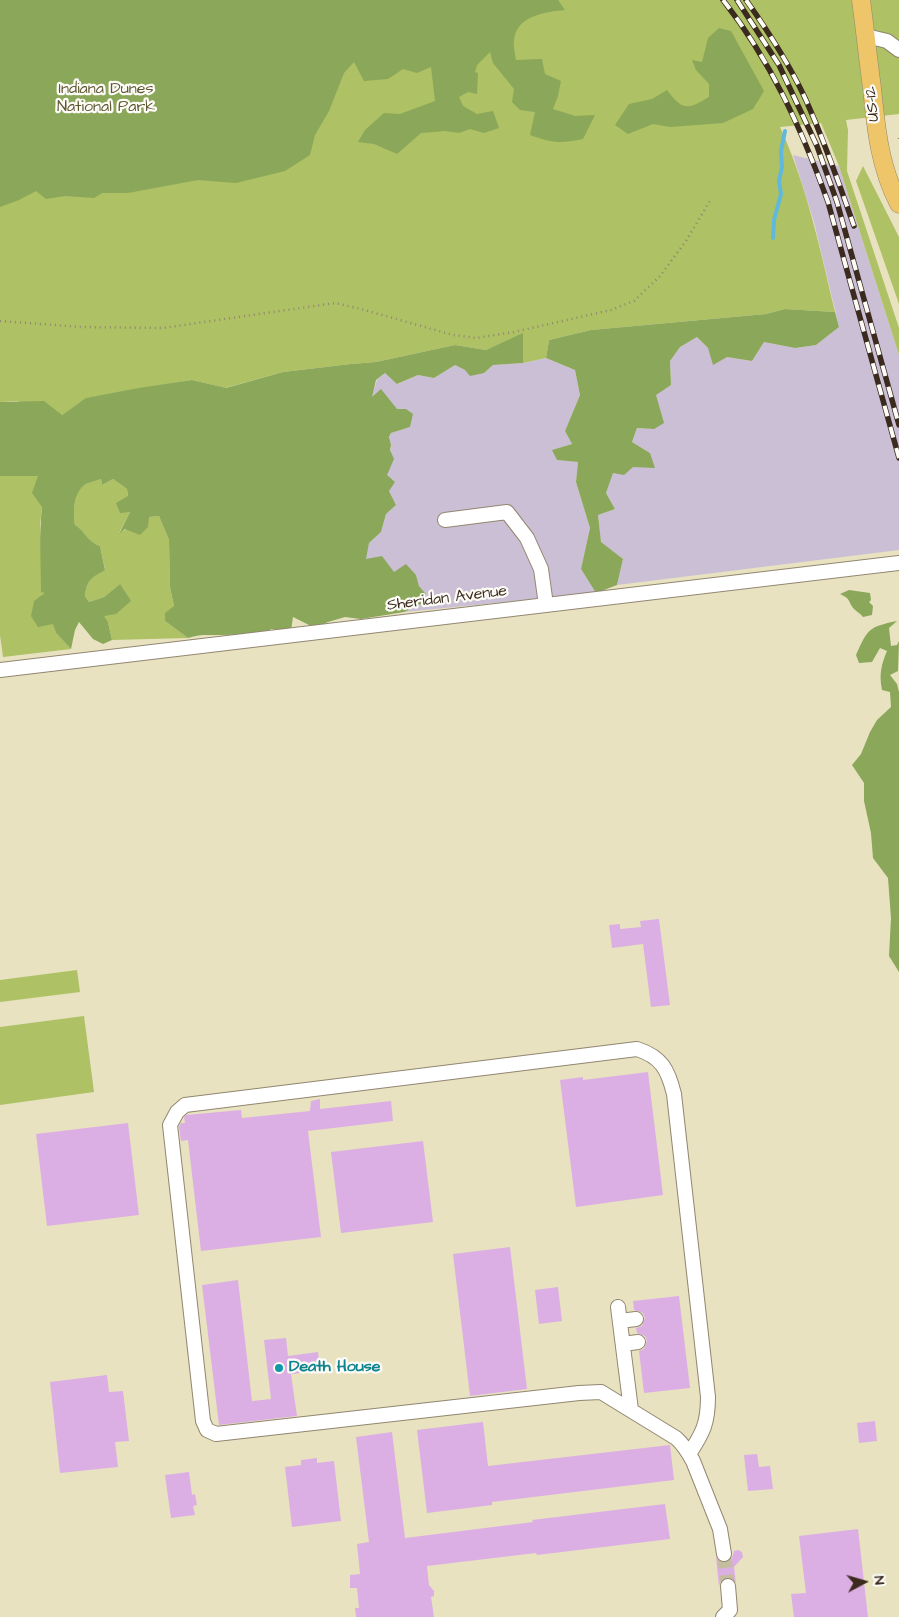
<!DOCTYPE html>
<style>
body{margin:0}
#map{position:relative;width:899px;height:1617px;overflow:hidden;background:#e8e2c1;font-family:"Architects Daughter",sans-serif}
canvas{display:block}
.north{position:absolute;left:839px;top:1557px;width:50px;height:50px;-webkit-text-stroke:4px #fdfcf7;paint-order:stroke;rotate:84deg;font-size:14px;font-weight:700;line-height:20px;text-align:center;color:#3b2a1e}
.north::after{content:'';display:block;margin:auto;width:18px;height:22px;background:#3b2a1e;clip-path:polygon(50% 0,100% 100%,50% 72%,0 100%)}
</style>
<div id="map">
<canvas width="899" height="1617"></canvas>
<div class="north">N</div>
</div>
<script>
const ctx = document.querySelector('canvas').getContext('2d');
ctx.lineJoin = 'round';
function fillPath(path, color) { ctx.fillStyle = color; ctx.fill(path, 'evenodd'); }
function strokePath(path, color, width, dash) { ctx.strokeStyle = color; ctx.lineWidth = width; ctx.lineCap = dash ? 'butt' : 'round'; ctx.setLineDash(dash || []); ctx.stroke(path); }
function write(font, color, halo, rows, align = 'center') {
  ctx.font = font + ' "Architects Daughter",sans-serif'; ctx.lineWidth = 4.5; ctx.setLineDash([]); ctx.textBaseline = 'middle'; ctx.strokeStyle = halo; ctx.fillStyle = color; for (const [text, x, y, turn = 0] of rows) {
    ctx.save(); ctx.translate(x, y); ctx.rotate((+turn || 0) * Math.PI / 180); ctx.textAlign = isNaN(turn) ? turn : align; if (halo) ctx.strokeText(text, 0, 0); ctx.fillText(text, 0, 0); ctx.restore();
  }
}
fillPath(new Path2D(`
 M793,155L839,166L899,355V550L617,585L623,559L601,543L598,515L615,509L606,493L613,472L650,453L632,442L637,428L654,429L656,394L671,385L670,361L680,347L697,337L708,348L727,357L752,361L764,342L795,348L816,345L839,327L814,222Z
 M546,358L575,370L580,395L565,431L572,444L553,450L557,460L578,462L576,482L590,528L581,569L596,593L404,612L425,601L426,594L419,586L416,575L394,572L365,559L369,543L381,532L386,514L396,505L389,491L387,475L391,445L389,438L391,433L410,427L397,409L371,398L377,380L385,373L398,384L418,375L434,378L455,365L465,370L484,373L493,365L523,363Z`), '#cbbfd5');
fillPath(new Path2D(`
 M0,0H899V114L846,120L848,130L847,171L899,328V355L839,166L821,123L780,127C807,186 820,249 835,312L785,309L766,314L591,330L549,340L546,358L523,363V334L486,350L455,345L376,362L351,364L283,372L225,388L192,380L87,398L62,415L17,401L0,402Z
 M863,166L899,237V304L856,181Z
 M0,476H38L42,507L40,525L45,593L56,633L71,649L3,657L0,635Z
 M101,479L102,485L113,479L127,489L130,512L119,533L149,517L159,516L169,540L170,587L174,606L165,621L188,638L112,640L108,622L103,616L120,584L104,597L89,602L85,596C87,580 91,578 105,569L100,546C85,541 86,533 75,525C73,512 73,491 86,484C90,482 97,480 101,479Z
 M77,970L80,992L0,1002V980Z
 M84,1016L94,1092L0,1105V1027Z`), '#aec164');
fillPath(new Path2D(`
 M0,0H558L565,10C546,12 517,15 514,40C513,46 515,53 516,60L542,59L545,74L561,81L558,96L553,109L575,116L595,115L583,139C560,144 552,143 530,135L535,112L520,110L512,102L514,89L493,63L490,52L477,65L475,72L478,73L477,94L468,92L459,97L463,106L477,114L493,111L499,128L484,133L470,129L459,133L445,131L421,133L397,154L374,144L358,142L365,130L384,113L400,114L435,101L431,67L417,73L403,69L388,79L364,81L354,62L344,73L329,111L315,135L310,155L285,171L236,183L198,180L128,193H102L94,198L65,196L46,199L36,191L19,200L0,207Z
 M719,28L731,31L764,91L753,109L723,123L670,127L653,124L628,134L615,125L629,104L652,99L667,90C683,111 687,110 709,97V84L696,70L692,60L702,62L708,38Z
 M785,309L835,312L839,327L816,345L795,348L764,342L752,361L727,357L713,365L708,348L697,337L680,347L670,361L671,385L656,395L664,423L654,429L637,428L632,442L650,453L655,468L633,467L624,475L613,473L606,493L615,509L598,515L601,542L623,559L617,585L596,593L581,569L590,528L576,482L578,462L557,460L552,450L572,444L565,431L580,395L575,370L546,358L549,340L591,330L766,314Z
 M523,333V363L493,365L484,373L470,376L465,370L455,365L434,378L418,375L397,384L385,373L376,380L372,397L381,389L397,409H406L413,414L410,427L391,433L389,437L391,445L390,450L394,459L387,475L395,482L389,491L396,505L386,514L381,532L369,543L366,559L382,556L394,572L406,564L416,575L419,586L426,594L425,602L404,612L361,619L345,617L328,622L317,627L309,625L293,617L291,631L271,629L262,635C247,634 233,635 219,635C206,635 200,634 188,638L165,621V613L174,606L170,587L169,540L159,516L149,517L148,527L140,535L125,529L119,534L130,512L120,513L116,503L128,496L127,489L113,479L102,485L101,479C96,481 90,482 86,484C73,492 73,512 75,525C86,532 86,541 100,546L105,570C91,578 87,580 85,596L89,602L104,597L120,584L131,601L116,614L104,616L108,622L112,640L103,644L93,639L79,622L75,630L71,649L56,633L53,624L38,627L31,616L34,601L45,593L41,592C41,564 39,535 42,507L32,493L38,476H0V402L44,401L62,415L86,398L139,388L192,380L226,388L283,372L351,364L376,362L455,345L486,350Z
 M849,590L870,593L871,600L869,602L873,606L872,615L863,617C860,613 857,612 854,609C847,600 852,600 840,594Z
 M897,621L889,628L891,646L897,645L899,641L898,671L890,675L897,684L899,692V972L889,956L891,918L888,878L873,858L871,833L864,801V783L852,765L861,754L870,732L877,720L891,707L890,692L882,690C879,675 881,665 887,651L880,648L872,662L859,663L856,655C868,629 868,627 897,621Z`), '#8aa75a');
strokePath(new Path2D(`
 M773,238L774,220L781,194L779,181L782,167L781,151L785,131`), '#60b9dd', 4);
fillPath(new Path2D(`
 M659,919L670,1005L651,1007L643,944L612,948L609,925L620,924V929L641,927L640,921Z
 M648,1072L663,1195L576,1207L560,1080L583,1077V1080Z
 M320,1099V1109L391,1101L393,1121L308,1131L321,1237L201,1251L188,1140L181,1141L179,1127L181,1123H185L184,1117L186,1115L241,1110L242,1118L310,1111L311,1101Z
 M128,1123L139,1215L47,1226L36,1134Z
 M423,1141L433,1222L341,1233L331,1152Z
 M510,1247L527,1389L470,1396L453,1254Z
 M238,1280L252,1401L271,1399L264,1340L286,1338L288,1356L318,1352L320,1371L291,1374L297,1416L219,1425L202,1285Z
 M558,1287L562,1321L539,1324L535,1290Z
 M679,1296L690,1388L644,1393L639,1351L644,1349L647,1341L645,1336L637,1333L636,1328L642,1326L645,1318L643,1313L634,1310L633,1301Z
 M107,1375L109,1392L123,1391L129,1441L115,1442L118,1467L60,1473L50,1382Z
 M875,1421L877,1441L859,1443L857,1423Z
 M483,1422L488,1466L670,1445L674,1480L492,1502V1505L427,1513L417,1430Z
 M392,1432L405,1538L533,1522L532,1520L665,1504L670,1539L537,1555L536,1553L427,1566L429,1585L434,1591V1596L431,1597L434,1617H356L355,1608H359L357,1588H350V1575L360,1574L357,1544L369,1542L356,1437Z
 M757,1454L759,1467L770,1466L773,1489L748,1491L744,1455Z
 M317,1458V1463L334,1461L341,1521L292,1527L285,1467L301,1465V1460Z
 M189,1472L192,1495L195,1494L197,1505L193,1506L195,1515L171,1518L165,1475Z
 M858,1529L868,1617H794L791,1594L806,1593L799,1536Z
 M738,1550L742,1552L743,1557L734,1567L736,1584L732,1578L727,1577L720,1582L719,1587L716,1557L720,1562H726L732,1558L734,1551Z`), '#dcafe4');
strokePath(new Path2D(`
 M724,1554L728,1586`), '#c5bda0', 14, [14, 7]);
const minor = new Path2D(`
 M866,36L887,41L899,50
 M445,520L507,512L527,538L541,569L546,605
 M0,670L899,563
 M618,1307L631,1410
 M620,1321L636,1319
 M623,1344L638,1342
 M689,1454C703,1433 708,1423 708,1397L674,1094C668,1070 662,1057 637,1049L185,1105L177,1112L170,1125L203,1421L207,1430L216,1434L579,1393L601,1392L676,1438C683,1444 688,1452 693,1461L720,1529L724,1554
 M723,1617L730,1610L728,1586`);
const major = new Path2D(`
 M861,0C865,29 868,59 872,88C876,129 880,168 899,204`);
strokePath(minor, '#928670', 16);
strokePath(major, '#928670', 19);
strokePath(new Path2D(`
 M899,138V143
 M0,321L82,327L163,328L335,303L361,309L453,335L476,338L514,332L611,310L634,301L660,276L686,241L711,199`), '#928670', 2.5, [1, 4]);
strokePath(minor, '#fff', 14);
strokePath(major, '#eec569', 18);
const rail = new Path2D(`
 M723,0C771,61 802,130 828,202L899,458
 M737,0L779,65L817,146L837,202L899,425
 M746,0C768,31 789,64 805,98C824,140 839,183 854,226`);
strokePath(rail, '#3b2a1e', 5.5);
strokePath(rail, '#fdfcf7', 4, [11]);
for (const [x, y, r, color] of [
 [279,1368,5,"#0f9aa8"]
]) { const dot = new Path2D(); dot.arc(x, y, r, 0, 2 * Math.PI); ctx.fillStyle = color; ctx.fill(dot); strokePath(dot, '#fdfcf7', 2); }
write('16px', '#5e5733', '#fdfcf7', [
 ["Indiana Dunes",106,90],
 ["National Park",106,108]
]);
write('16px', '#3b2a1e', '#fdfcf7', [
 ["US-12",873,104,-96],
 ["Sheridan Avenue",447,599,-7]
]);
write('bold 16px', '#0d838f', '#fdfcf7', [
 ["Death House",289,1368]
], 'left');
</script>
